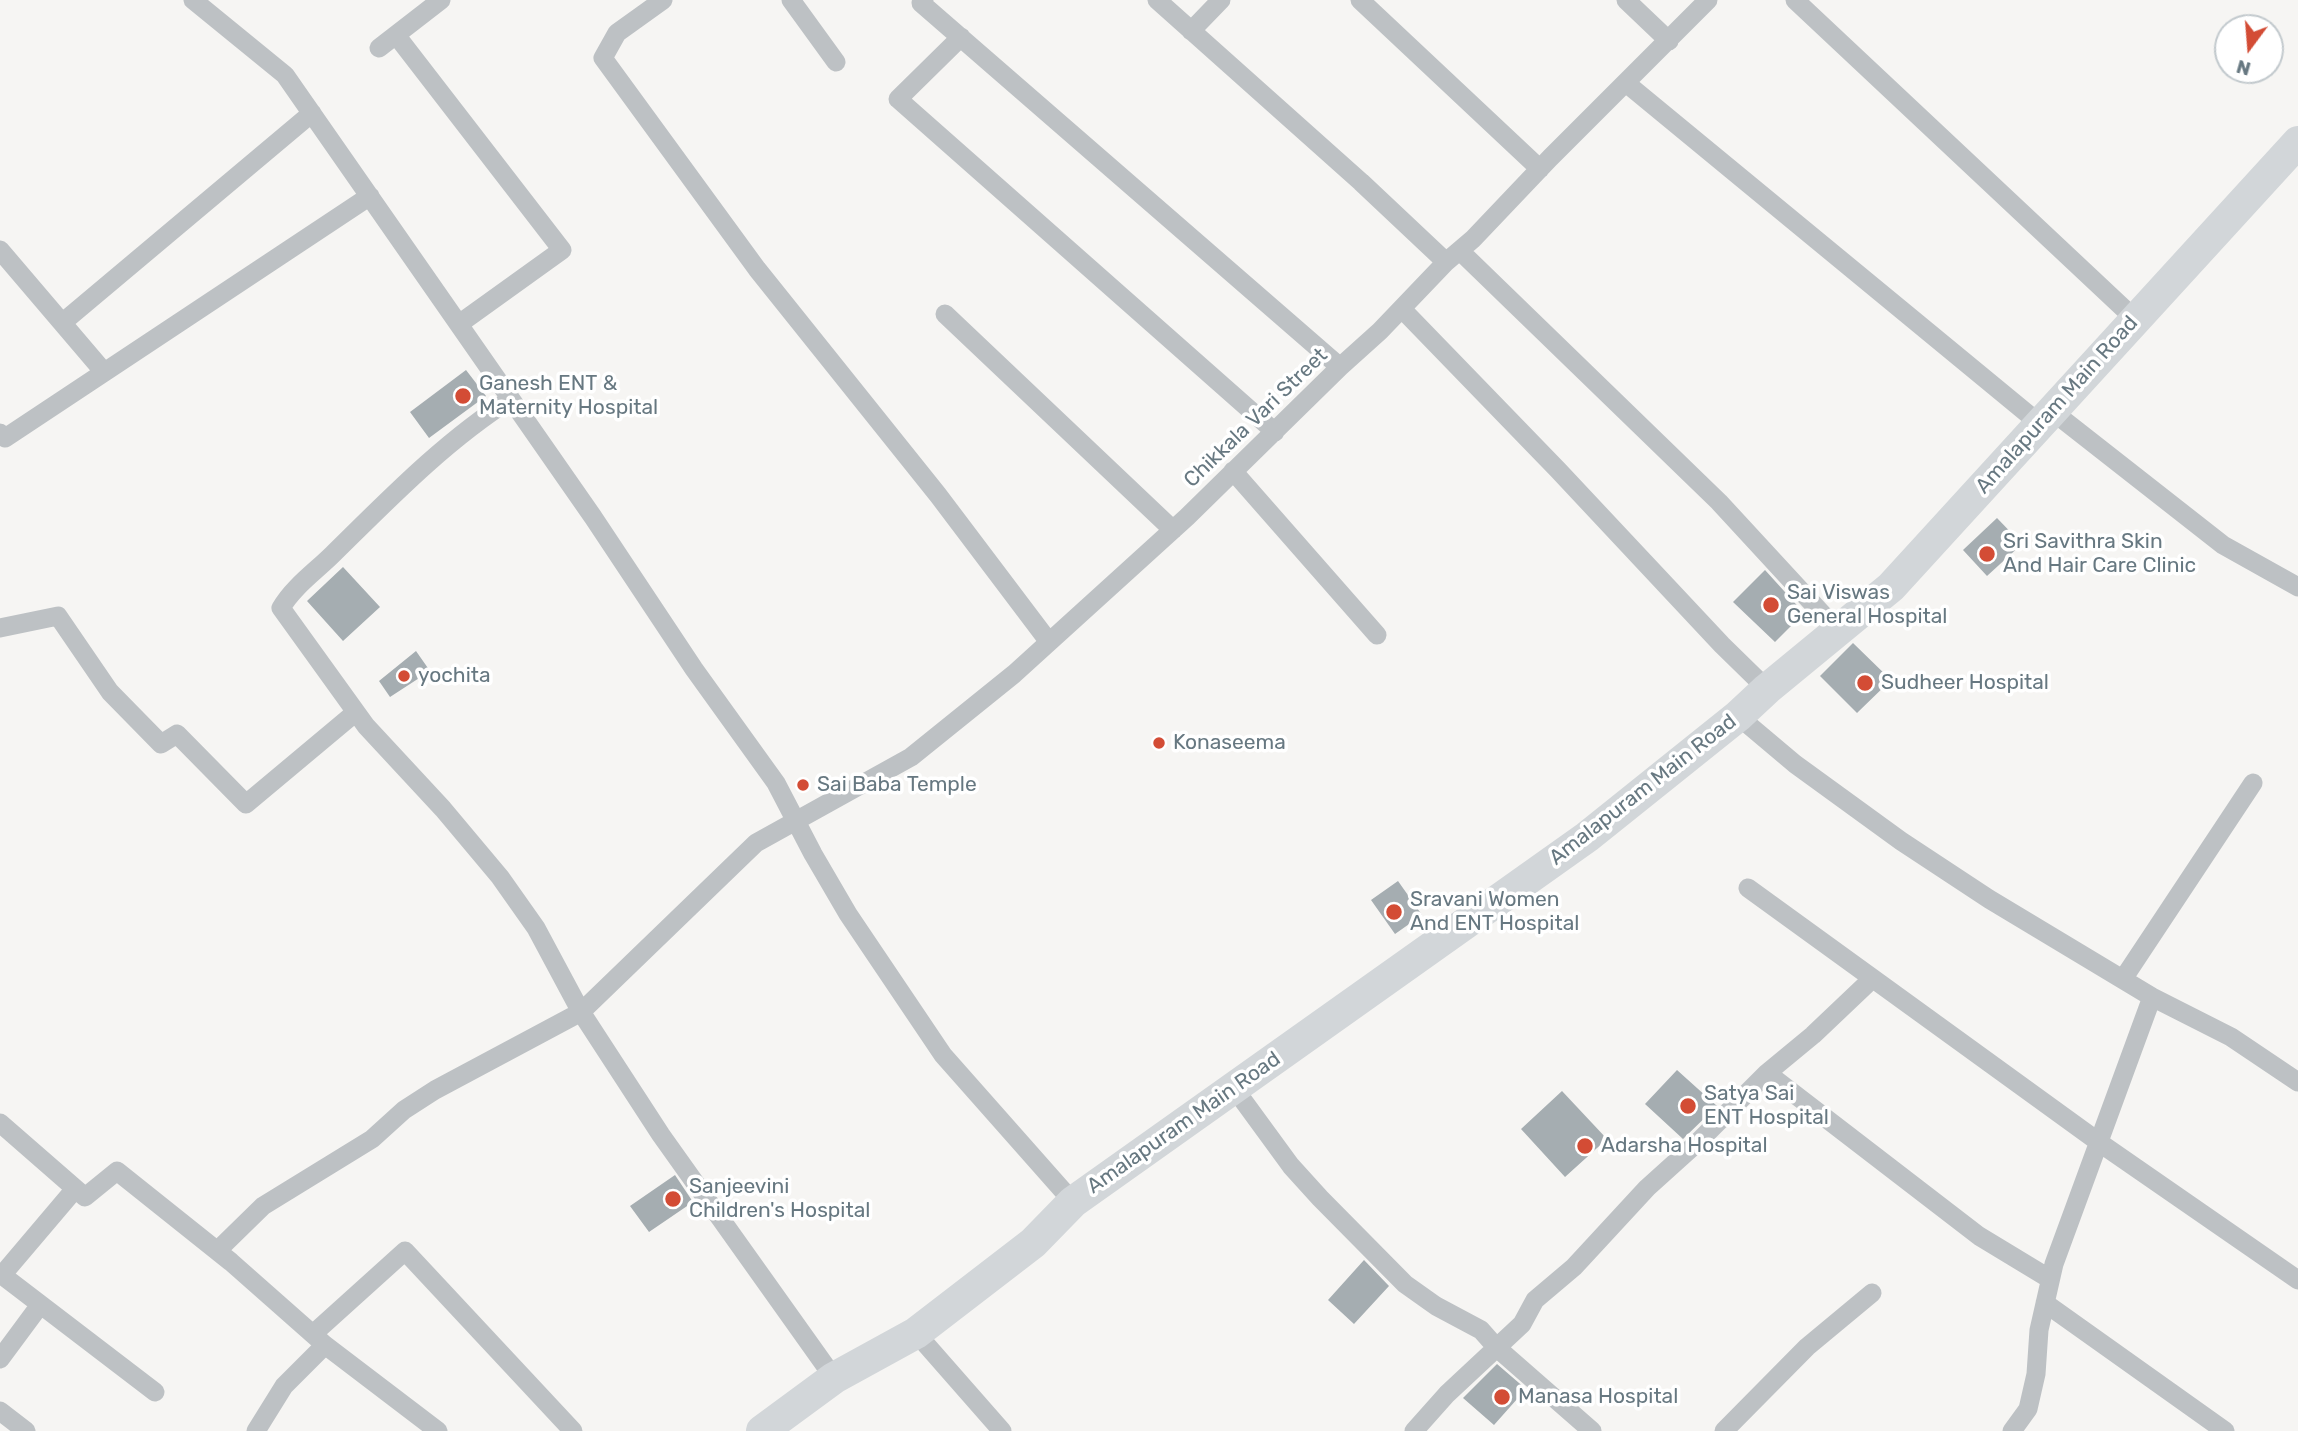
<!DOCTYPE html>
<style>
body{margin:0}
#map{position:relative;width:2298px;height:1431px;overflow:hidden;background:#f6f5f3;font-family:Rubik,sans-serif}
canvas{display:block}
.north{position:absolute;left:2214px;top:14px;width:70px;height:70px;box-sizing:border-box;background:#fff;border:2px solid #c2c9cd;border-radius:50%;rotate:196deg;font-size:19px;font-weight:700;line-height:28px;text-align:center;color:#677881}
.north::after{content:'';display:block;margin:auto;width:24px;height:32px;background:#d34c35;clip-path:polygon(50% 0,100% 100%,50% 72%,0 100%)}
</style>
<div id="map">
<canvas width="2298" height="1431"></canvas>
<div class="north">N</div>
</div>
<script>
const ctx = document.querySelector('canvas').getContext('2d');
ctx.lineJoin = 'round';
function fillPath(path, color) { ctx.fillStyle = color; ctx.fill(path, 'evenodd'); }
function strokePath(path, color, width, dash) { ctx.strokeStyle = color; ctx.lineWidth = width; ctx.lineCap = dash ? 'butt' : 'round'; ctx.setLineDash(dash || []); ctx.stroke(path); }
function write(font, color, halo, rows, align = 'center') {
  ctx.font = font + ' Rubik,sans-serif'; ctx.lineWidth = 7; ctx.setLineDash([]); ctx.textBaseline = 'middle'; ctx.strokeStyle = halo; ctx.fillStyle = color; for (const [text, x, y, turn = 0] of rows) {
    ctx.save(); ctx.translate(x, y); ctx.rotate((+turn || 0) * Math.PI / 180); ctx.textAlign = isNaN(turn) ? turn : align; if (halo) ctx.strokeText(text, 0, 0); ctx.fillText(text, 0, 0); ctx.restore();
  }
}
fillPath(new Path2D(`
 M466,370L486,396L429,438L410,412Z
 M1997,518L2022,544L1987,576L1963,550Z
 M343,567L380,607L343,641L307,601Z
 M1765,570L1804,613L1775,642L1733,602Z
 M1853,643L1891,680L1857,713L1820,676Z
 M416,651L430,671L390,697L379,681Z
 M1398,881L1422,915L1395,934L1371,900Z
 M1677,1070L1717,1106L1683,1139L1645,1104Z
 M1562,1091L1607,1139L1565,1177L1521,1129Z
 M675,1175L693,1202L649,1232L630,1206Z
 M1364,1260L1389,1286L1354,1324L1328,1300Z
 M1497,1364L1526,1389L1494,1425L1463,1398Z`), '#a5adb1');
strokePath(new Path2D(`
 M193,0L285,75L593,517L694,669L776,783L813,854L848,914L943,1055L1073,1202
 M663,0L617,33L603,58L757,269L938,495L1049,642
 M791,0L836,62
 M924,0L921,3L1340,367
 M1157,0L1361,182L1446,262
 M1360,0L1540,169
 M1626,0L1669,41
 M1795,0L2136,320
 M1191,31L1221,0
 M396,35L562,250L459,324
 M961,37L898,99L1275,432
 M379,48L441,0
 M1626,83L2040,424
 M0,250L104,372
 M1460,251L1719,502L1838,631
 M1402,309L1558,470L1722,645L1767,689
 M945,314L1173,530
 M62,323L312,113
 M511,399C445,441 389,499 333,554C316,571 293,587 281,608L366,726L443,809L500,877L536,928L581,1012L661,1135L834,1378
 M2052,411L2223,545L2298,587
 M0,433L5,438L370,196
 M1233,471L1377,635
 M0,628L58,616L110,692L161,744L177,734L246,804L356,712
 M1738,716L1795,764L1901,841L1989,899L2152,997L2231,1037L2298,1082
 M1748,888L2100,1143L2298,1280
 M2123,979L2253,783
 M1767,1073L1979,1236L2050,1279
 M1234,1088L1291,1166L1320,1198L1405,1284L1436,1306L1481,1330L1496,1347L1592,1431
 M0,1123L85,1197L117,1171L231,1262L325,1345L438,1431
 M75,1189L2,1275L155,1392
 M218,1250L263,1206L372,1139L404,1110L435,1090L581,1012L756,843L911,757L1014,674L1187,517L1340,367L1380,331L1446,262L1473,239L1550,158L1708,0
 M2045,1303L2225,1431
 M916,1333L1002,1431
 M313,1334L405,1251L573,1431
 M0,1359L40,1305
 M0,1411L26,1431
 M256,1431L284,1386L325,1345
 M1414,1431L1447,1394L1522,1324L1535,1300L1574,1267L1647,1188L1698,1142L1767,1073L1813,1035L1872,979
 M1724,1431L1807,1347L1872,1293
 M2012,1431L2028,1409L2036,1374L2039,1330L2054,1264L2152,997`), '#bdc1c4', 19);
strokePath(new Path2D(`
 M762,1431L834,1378L916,1333L1033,1243L1073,1202L1587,837L1738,716L1767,689L1891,587L2298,142`), '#d2d6d9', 32);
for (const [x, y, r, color] of [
 [463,396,9,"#d34c35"],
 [1987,554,9,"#d34c35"],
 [1771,605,9,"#d34c35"],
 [404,676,7,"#d34c35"],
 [1865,683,9,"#d34c35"],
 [1159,743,7,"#d34c35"],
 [803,785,7,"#d34c35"],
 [1394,912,9,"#d34c35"],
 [1688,1106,9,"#d34c35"],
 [1585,1146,9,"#d34c35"],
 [673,1199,9,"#d34c35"],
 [1502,1397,9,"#d34c35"]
]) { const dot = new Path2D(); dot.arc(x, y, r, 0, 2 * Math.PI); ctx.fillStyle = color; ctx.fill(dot); strokePath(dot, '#fff', 2.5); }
write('21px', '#677881', '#fff', [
 ["Ganesh ENT &",479,384],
 ["Maternity Hospital",479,408],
 ["Sri Savithra Skin",2003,542],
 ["And Hair Care Clinic",2003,566],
 ["Sai Viswas",1787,593],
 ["General Hospital",1787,617],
 ["yochita",418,676],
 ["Sudheer Hospital",1881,683],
 ["Konaseema",1173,743],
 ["Sai Baba Temple",817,785],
 ["Sravani Women",1410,900],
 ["And ENT Hospital",1410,924],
 ["Satya Sai",1704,1094],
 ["ENT Hospital",1704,1118],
 ["Adarsha Hospital",1601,1146],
 ["Sanjeevini",689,1187],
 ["Children's Hospital",689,1211],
 ["Manasa Hospital",1518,1397]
], 'left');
write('21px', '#677881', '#fff', [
 ["Amalapuram Main Road",2057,405,-48],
 ["Chikkala Vari Street",1256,418,-44],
 ["Amalapuram Main Road",1643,790,-38],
 ["Amalapuram Main Road",1184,1123,-35]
]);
</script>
